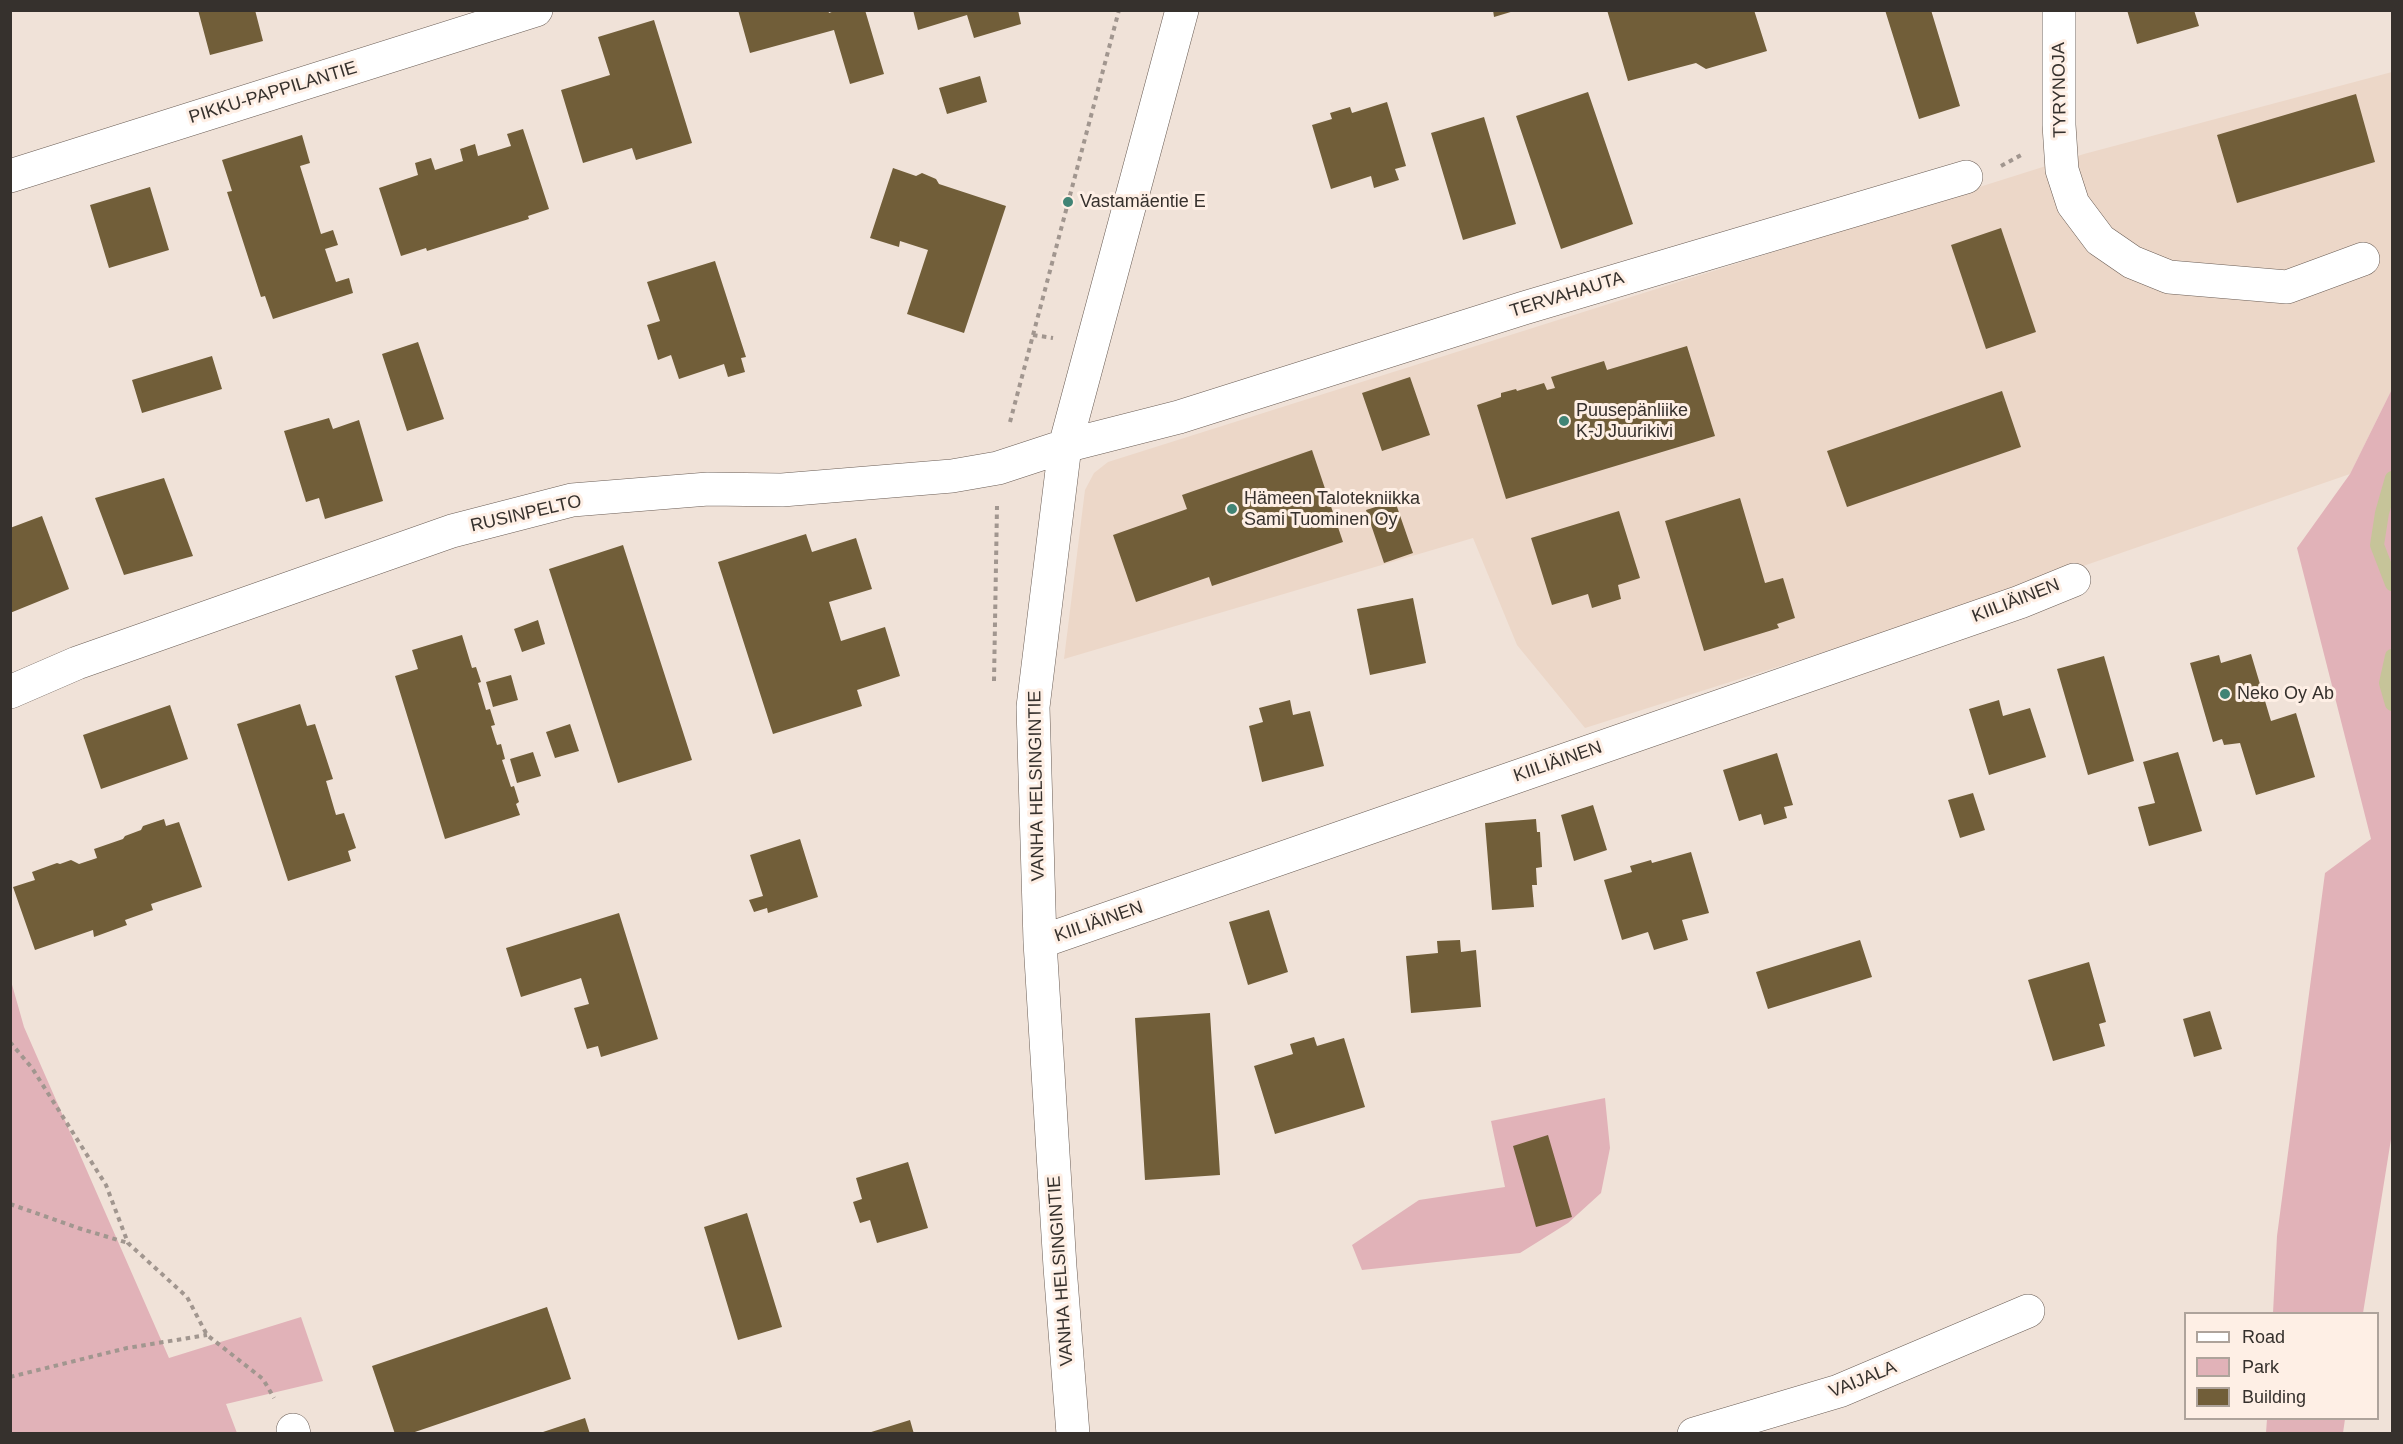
<!DOCTYPE html>
<meta charset="utf-8">
<style>
body{margin:0}
#map{position:relative;width:2403px;height:1444px;overflow:hidden;background:#f0e2d8;font-family:Helvetica,sans-serif}
canvas{display:block}
.frame{position:absolute;inset:0;border:12px solid #36312d;pointer-events:none}
.legend{position:absolute;left:2184px;top:1312px;width:195px;height:108px;box-sizing:border-box;background:#feefe5;border:2px solid #aea39b;margin:0;padding:8px 10px;list-style:none;font-size:18px;color:#36312d}
.legend li{display:flex;align-items:center;gap:12px;height:30px}
.legend b{width:30px;border:2px solid #aea39b}
</style>
<div id="map">
<canvas width="2403" height="1444"></canvas>
<div class="frame"></div>
<ul class="legend">
<li><b style="height:8px;background:#fff"></b>Road</li>
<li><b style="height:16px;background:#e1b2b8"></b>Park</li>
<li><b style="height:16px;background:#715e39"></b>Building</li>
</ul>
</div>
<script>
const ctx = document.querySelector('canvas').getContext('2d');
ctx.lineJoin = 'round';
function fillPath(path, color) { ctx.fillStyle = color; ctx.fill(path, 'evenodd'); }
function strokePath(path, color, width, dash) { ctx.strokeStyle = color; ctx.lineWidth = width; ctx.lineCap = dash ? 'butt' : 'round'; ctx.setLineDash(dash || []); ctx.stroke(path); }
function write(font, color, halo, rows, align = 'center') {
  ctx.font = font + ' Helvetica,sans-serif'; ctx.lineWidth = 6; ctx.setLineDash([]); ctx.textBaseline = 'middle'; ctx.strokeStyle = halo; ctx.fillStyle = color; for (const [text, x, y, turn = 0] of rows) {
    ctx.save(); ctx.translate(x, y); ctx.rotate((+turn || 0) * Math.PI / 180); ctx.textAlign = isNaN(turn) ? turn : align; if (halo) ctx.strokeText(text, 0, 0); ctx.fillText(text, 0, 0); ctx.restore();
  }
}
fillPath(new Path2D(`
 M2392,72V389L2350,474L1941,615L1585,728L1517,645L1473,538L1064,659L1085,490L1094,473L1108,462L2084,154Z`), '#ecd7c8');
fillPath(new Path2D(`
 M2392,389V1133L2363,1313H2273L2277,1236L2325,873L2371,839L2297,548L2350,474Z
 M11,981L24,1027L169,1358L301,1317L323,1381L226,1404L237,1433H11Z
 M1605,1098L1610,1148L1601,1193L1568,1223L1520,1253L1362,1270L1352,1245L1419,1200L1505,1187L1491,1121Z
 M2267,1419V1418L2345,1419L2343,1433H2266Z`), '#e1b2b8');
strokePath(new Path2D(`
 M2392,478L2382,513L2377,545L2392,584
 M2392,656L2386,683L2392,704`), '#c6c499', 14);
fillPath(new Path2D(`
 M198,10H255L263,41L210,55Z
 M738,10H828L829,13L837,10H865L884,74L850,84L834,30L750,53Z
 M913,10H1018L1021,24L974,38L967,15L918,30Z
 M1493,10H1514V11L1494,17Z
 M1607,10H1754L1767,51L1706,69L1696,63L1628,81Z
 M1885,10H1931L1960,106L1919,119Z
 M2127,10H2194L2199,26L2137,44Z
 M654,20L692,143L636,160L632,148L583,163L561,90L610,75L598,37Z
 M980,76L987,102L947,114L939,88Z
 M1588,92L1633,224L1561,249L1516,116Z
 M2356,94L2375,162L2237,203L2217,135Z
 M1387,102L1406,166L1395,169L1399,180L1374,188L1371,176L1331,189L1312,125L1332,119L1330,113L1350,107L1352,113Z
 M1484,117L1516,224L1463,240L1431,133Z
 M523,129L549,209L528,216L529,219L427,251L426,248L401,256L379,188L418,175L415,163L431,158L435,170L463,161L460,149L475,144L478,156L511,146L507,134Z
 M302,135L310,163L300,166L321,234L333,230L338,245L325,249L336,282L349,278L353,293L273,319L265,296L261,297L227,192L232,191L222,160Z
 M893,168L916,176L922,173L936,179L939,184L1006,206L964,333L907,314L928,250L900,241L899,247L870,238Z
 M150,187L169,250L109,268L90,205Z
 M2001,228L2036,332L1986,349L1951,245Z
 M715,261L746,357L741,358L745,372L728,377L724,364L679,379L671,355L658,360L647,325L660,321L647,282Z
 M418,342L444,419L407,431L382,354Z
 M1687,346L1715,436L1506,499L1477,405L1501,397V393L1516,389L1517,391L1544,383L1547,390L1555,388L1551,377L1604,361L1607,370Z
 M212,356L222,389L142,413L132,380Z
 M1410,377L1430,435L1382,451L1362,393Z
 M2002,391L2021,447L1847,507L1827,451Z
 M329,418L333,429L359,420L383,501L325,519L319,498L306,502L284,431Z
 M1312,450L1343,542L1212,586L1209,577L1136,602L1113,535L1187,509L1182,495Z
 M164,478L193,556L124,575L95,498Z
 M1740,498L1765,583L1783,578L1795,618L1777,624L1779,628L1704,651L1665,521Z
 M1395,501L1413,553L1384,563L1366,510Z
 M1619,511L1640,578L1618,585L1621,599L1592,608L1588,594L1552,605L1531,538Z
 M42,516L69,589L10,613V528Z
 M806,534L812,552L856,538L872,589L829,602L841,641L885,627L900,676L857,690L862,706L773,734L718,562Z
 M623,545L692,760L618,783L549,569Z
 M1413,598L1426,663L1370,675L1357,609Z
 M538,620L545,644L522,652L514,629Z
 M462,635L472,668L476,667L481,682L478,683L486,710L490,709L495,725L491,726L497,745L501,744L505,759L502,760L511,787L514,786L519,802L516,804L520,815L445,839L395,676L418,669L412,650Z
 M2251,654L2271,721L2296,713L2315,777L2256,795L2240,743L2224,745L2222,739L2213,742L2190,663L2219,655L2221,663Z
 M2104,656L2134,761L2088,775L2057,669Z
 M511,675L518,700L493,707L486,682Z
 M1290,700L1293,715L1310,711L1324,766L1262,782L1249,726L1263,722L1259,708Z
 M1999,700L2003,716L2030,708L2046,757L1989,775L1969,709Z
 M300,704L307,726L315,724L333,779L326,781L336,815L344,813L356,848L348,851L351,861L288,881L237,724Z
 M170,705L188,759L101,789L83,735Z
 M570,724L579,751L555,758L546,732Z
 M533,752L541,776L517,783L510,759Z
 M2178,752L2202,831L2149,846L2138,807L2155,803L2143,762Z
 M1777,753L1793,805L1784,807L1787,818L1764,825L1761,814L1739,821L1723,770Z
 M1973,793L1985,830L1960,838L1948,800Z
 M1593,805L1607,850L1574,861L1561,815Z
 M164,819L166,826L179,822L202,887L151,904L153,910L125,920L127,925L94,937L93,930L35,950L13,887L35,880L32,872L57,863L60,864L71,860L79,864L97,858L94,849L123,839L125,836L141,830L143,826Z
 M1536,819L1537,832H1540L1542,867L1536,868L1537,885H1532L1534,907L1492,910L1485,823Z
 M800,839L818,897L768,913L767,908L754,912L749,900L763,896L750,855Z
 M1691,852L1709,913L1682,920L1688,940L1654,950L1648,932L1622,940L1604,880L1632,872L1630,866L1651,860L1652,863Z
 M1269,910L1288,972L1248,985L1229,922Z
 M619,913L658,1039L601,1057L598,1046L587,1049L574,1008L589,1004L581,978L521,997L506,948Z
 M1460,940L1461,952L1476,950L1481,1007L1411,1013L1406,956L1438,953L1437,941Z
 M1860,940L1872,977L1768,1009L1756,972Z
 M2089,962L2106,1022L2099,1024L2105,1046L2053,1061L2028,980Z
 M2210,1011L2222,1049L2194,1057L2183,1019Z
 M1210,1013L1220,1175L1145,1180L1135,1018Z
 M1314,1037L1317,1046L1344,1038L1365,1107L1275,1134L1254,1066L1293,1054L1290,1044Z
 M1548,1135L1572,1217L1536,1227L1513,1146Z
 M908,1162L928,1228L877,1243L870,1220L860,1223L853,1202L862,1199L856,1178Z
 M747,1213L782,1327L738,1340L704,1227Z
 M547,1307L571,1379L409,1434H395L372,1366Z
 M585,1418L590,1434H540V1433Z
 M910,1420L914,1434H869L868,1433Z`), '#715e39');
const minor = new Path2D(`
 M2059,10V125L2062,170L2073,204L2100,240L2132,262L2169,277L2287,287L2363,259
 M10,176L536,10
 M10,692L77,663L452,531L572,500L708,489L782,490L952,476L998,468L1065,446L1179,417L1524,308L1966,177
 M1040,942L2020,602L2074,580
 M293,1430L294,1434
 M1073,1434L1060,1267L1040,942L1033,707L1065,446L1182,10
 M1694,1434L1839,1391L2028,1311`);
strokePath(minor, '#6a5d55', 34);
strokePath(new Path2D(`
 M2001,166L2023,154
 M1033,335L1053,338
 M1010,422L1119,10
 M994,681L997,506
 M10,1042L32,1068L106,1185L128,1243L187,1297L207,1335L263,1379L274,1398
 M10,1204L78,1228L128,1243
 M10,1377L127,1348L207,1335`), '#a1968f', 4, [4.5, 4.5]);
strokePath(minor, '#fff', 33);
for (const [x, y, r, color] of [
 [1068,202,6,"#418475"],
 [1564,421,6,"#418475"],
 [1232,509,6,"#418475"],
 [2225,694,6,"#418475"]
]) { const dot = new Path2D(); dot.arc(x, y, r, 0, 2 * Math.PI); ctx.fillStyle = color; ctx.fill(dot); strokePath(dot, '#feefe5', 2); }
write('18px', '#36312d', '#feefe5', [
 ["TYRYNOJA",2060,90,-91],
 ["PIKKU-PAPPILANTIE",273,93,-17],
 ["TERVAHAUTA",1567,295,-17],
 ["RUSINPELTO",526,514,-13],
 ["KIILIÄINEN",2016,601,-21],
 ["KIILIÄINEN",1558,762,-19],
 ["VANHA HELSINGINTIE",1037,786,-91],
 ["KIILIÄINEN",1099,922,-19],
 ["VANHA HELSINGINTIE",1061,1271,-94],
 ["VAIJALA",1863,1380,-22]
]);
write('18px', '#36312d', '#feefe5', [
 ["Vastamäentie E",1080,202],
 ["Puusepänliike",1576,411],
 ["K-J Juurikivi",1576,432],
 ["Hämeen Talotekniikka",1244,499],
 ["Sami Tuominen Oy",1244,520],
 ["Neko Oy Ab",2237,694]
], 'left');
</script>
